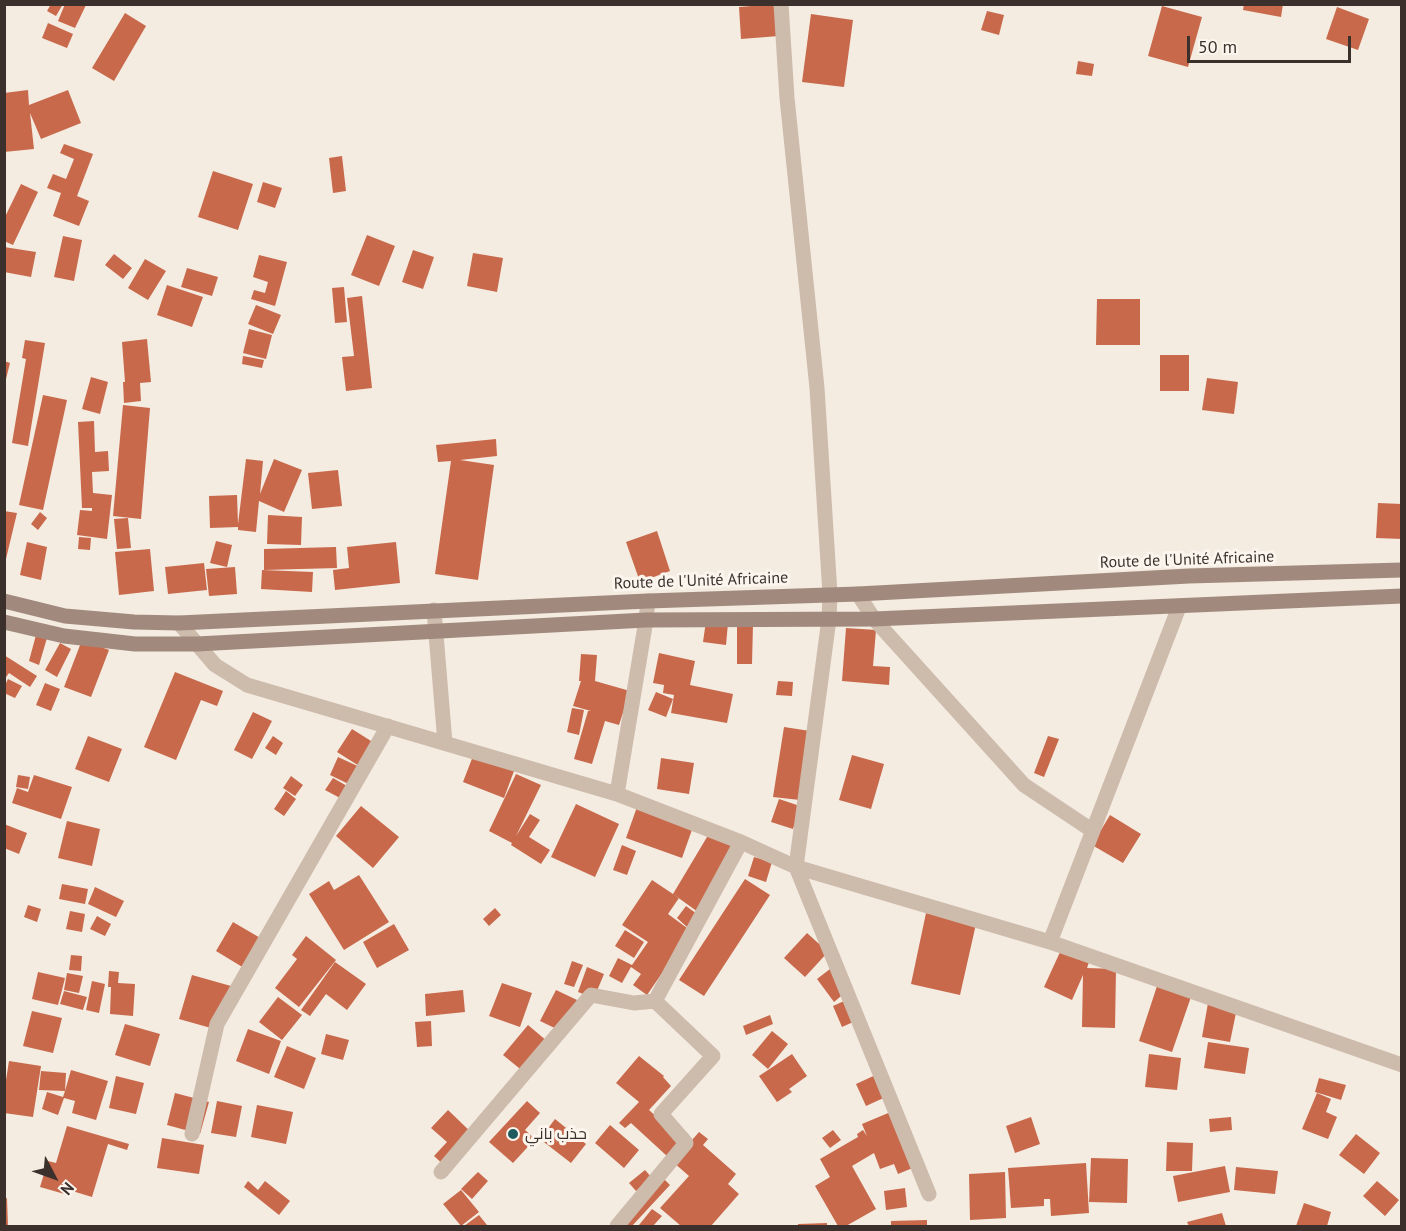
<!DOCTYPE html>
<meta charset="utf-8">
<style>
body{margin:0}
#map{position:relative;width:1406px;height:1231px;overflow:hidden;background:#f4ebe1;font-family:"PT Sans",sans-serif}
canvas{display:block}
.frame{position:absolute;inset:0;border:6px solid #3b302b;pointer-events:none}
.north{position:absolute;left:24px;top:1147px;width:60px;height:60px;-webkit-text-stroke:4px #fbf5ee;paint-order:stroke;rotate:131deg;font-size:16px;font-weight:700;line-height:24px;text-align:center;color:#3b302b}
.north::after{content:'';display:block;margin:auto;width:21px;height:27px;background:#3b302b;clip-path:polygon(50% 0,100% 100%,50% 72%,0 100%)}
.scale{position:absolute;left:1187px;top:36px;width:164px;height:27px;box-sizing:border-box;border:3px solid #3b302b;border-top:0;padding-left:8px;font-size:18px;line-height:21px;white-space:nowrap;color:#3b302b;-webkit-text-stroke:4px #fbf5ee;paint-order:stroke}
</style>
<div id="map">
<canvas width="1406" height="1231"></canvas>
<div class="frame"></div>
<div class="north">N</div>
<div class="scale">50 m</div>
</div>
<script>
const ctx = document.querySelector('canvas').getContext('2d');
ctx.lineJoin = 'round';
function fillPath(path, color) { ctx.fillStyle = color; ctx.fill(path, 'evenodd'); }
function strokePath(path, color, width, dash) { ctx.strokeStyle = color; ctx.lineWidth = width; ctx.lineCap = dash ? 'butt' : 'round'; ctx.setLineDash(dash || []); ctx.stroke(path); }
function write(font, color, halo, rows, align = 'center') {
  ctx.font = font + ' "PT Sans",Cairo,sans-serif'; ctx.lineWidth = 6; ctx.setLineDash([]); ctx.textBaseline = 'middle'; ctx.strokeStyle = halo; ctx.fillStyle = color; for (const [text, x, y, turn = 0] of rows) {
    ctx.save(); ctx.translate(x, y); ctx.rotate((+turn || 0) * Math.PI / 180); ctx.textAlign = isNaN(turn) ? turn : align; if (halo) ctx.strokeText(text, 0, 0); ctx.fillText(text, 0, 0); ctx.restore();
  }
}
fillPath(new Path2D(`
 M51,4H63L56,16L47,11Z
 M65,4L86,5L75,28L58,21Z
 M777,4L779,36L741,39L739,7Z
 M1244,4H1283L1281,17L1243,10Z
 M1162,6L1202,17L1188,67L1148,56Z
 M1337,7L1369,19L1358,50L1326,39Z
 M987,11L1004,15L999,35L981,30Z
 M125,13L146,26L114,81L92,68Z
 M811,14L853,20L844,87L802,82Z
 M48,23L73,34L67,48L42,38Z
 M1078,61L1094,64L1092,76L1076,74Z
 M28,90L29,105L68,90L81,123L41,139L30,113L34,149L4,152V93Z
 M64,144L93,154L77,196L89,201L79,226L53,216L61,193L47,188L53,174L66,179L74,159L60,153Z
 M342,156L346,191L333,193L329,158Z
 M213,171L253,184L238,230L198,217Z
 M263,182L282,188L275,208L257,202Z
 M21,184L38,192L13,245L4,241V219Z
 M367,235L395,246L379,286L351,275Z
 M63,236L82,240L74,281L54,277Z
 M4,247L36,252L31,277L4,272Z
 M413,250L434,257L423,289L402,282Z
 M473,253L503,258L497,292L467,286Z
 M114,254L132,268L123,279L105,265Z
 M259,255L287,262L275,306L251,299L254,290L265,293L268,282L253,277Z
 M145,259L166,271L148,300L128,288Z
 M187,268L218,277L212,296L181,287Z
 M167,285L203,297L192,327L157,315Z
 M344,287L347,322L335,323L332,288Z
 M362,296L372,388L346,391L342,357L354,356L347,298Z
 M1097,299H1140V345H1096Z
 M256,305L281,315L273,334L248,324Z
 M249,329L272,335L266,359L243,353Z
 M147,339L151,382L140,383L141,401L124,403L123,382H125L122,342Z
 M25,340L45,343L28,446L12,443L26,359L22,358Z
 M1160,355H1189V391H1160Z
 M243,356L264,360L262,368L242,364Z
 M4,361L10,363L5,383H4Z
 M91,377L108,382L100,414L82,409Z
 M1207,378L1238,382L1234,414L1202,410Z
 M43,395L67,400L43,510L19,505Z
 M123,405L150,408L141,519L113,516Z
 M94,421L95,452L108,451L109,471L92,472L93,493L112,495L107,539L77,535L80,510L92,511V508H82L78,422Z
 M496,439L497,456L460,460L494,465L478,580L435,574L451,461L438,462L436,445Z
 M246,459L263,461L260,494L274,459L302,470L284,512L259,501L256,532L238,530V527L210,528L209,496L237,495L238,524Z
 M338,470L342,506L312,509L308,473Z
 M1378,503L1402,504V539L1376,538Z
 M4,511L17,513L5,563H4Z
 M40,512L47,518L38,530L31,524Z
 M268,515L302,517L301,545L267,544Z
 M128,518L131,548L117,549L114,519Z
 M657,531L670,571L640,582L626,542Z
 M79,537L91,538L90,550L78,549Z
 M216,541L232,545L227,567L210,563Z
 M27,542L47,547L41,580L20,575Z
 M396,542L400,583L335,590L333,570L349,568L347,547Z
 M336,547L337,568L264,570V549Z
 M150,549L154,591L119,595L115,552Z
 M204,563L207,590L168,594L165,567Z
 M235,567L237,594L209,596L206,569Z
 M262,570L313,572L312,592L261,589Z
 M706,621L728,623L726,645L703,642Z
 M737,624H753L752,664H737Z
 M846,628L876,630L873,666L890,667L889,685L842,681Z
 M36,635L47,638L39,665L29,661Z
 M82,640L109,650L91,697L64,687Z
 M60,643L71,649L57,677L45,670Z
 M659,653L695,661L690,685L733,694L727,723L671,713L674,695L663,693L664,685L653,683Z
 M581,654L597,655L595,681L630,691L619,725L605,721L592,764L574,759L588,711H591L573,706L581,681H579Z
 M4,655L37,676L30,687L9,673L4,680Z
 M175,672L223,691L217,706L201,700L176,760L144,747Z
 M8,679L22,686L15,698L4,693V687Z
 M778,681L793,682L792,696L776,695Z
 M45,683L60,689L51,711L36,705Z
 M656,692L673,699L666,717L648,710Z
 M572,708L584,710L579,735L567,732Z
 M253,712L272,721L252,759L234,750Z
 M784,727L810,731L800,800L773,797Z
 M352,729L379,746L357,788L330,775L338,757L364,769L337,752Z
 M88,736L122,749L109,782L75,769Z
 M273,736L283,743L276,755L265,748Z
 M1048,736L1059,739L1044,777L1034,773Z
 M852,755L884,764L871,809L839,800Z
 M473,756L514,771L504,798L463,782Z
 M661,758L694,763L689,794L657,789Z
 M516,774L541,785L516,836L530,814L540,820L529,837L550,850L541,864L511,845L512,843L489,831Z
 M18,775L30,777L28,789L16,787Z
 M34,775L72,787L61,819L12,803L17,788L28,792Z
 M291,776L303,785L295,796L283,788Z
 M333,778L347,786L340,798L325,790Z
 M286,791L296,799L284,816L274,809Z
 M779,799L800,806L793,829L771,822Z
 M576,804L619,824L595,877L551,857Z
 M361,806L399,837L373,868L336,836Z
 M637,807L693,827L682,858L626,838Z
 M1110,815L1141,834L1123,863L1092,845Z
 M67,821L100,829L92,866L58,858Z
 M4,824L27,833L19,854L4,848Z
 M710,832L737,847L698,912L673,894Z
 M622,845L636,851L627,875L613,870Z
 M754,857L772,862L766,882L748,876Z
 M359,875L389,922L344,950L309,894L329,881L334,890Z
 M745,879L770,895L704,996L679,980Z
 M652,880L679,898L668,914L691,931L647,995L633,985L641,974L631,967L622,983L609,976L618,958L632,965L648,942L622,925Z
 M62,884L88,889L85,904L59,899Z
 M95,887L124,901L116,917L88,904Z
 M28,905L41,909L37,922L24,917Z
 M686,906L697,914L687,927L677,918Z
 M495,908L501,915L489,926L483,919Z
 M70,911L85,914L82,932L66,929Z
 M926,913L976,924L960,995L911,984Z
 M97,916L111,924L105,936L90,929Z
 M233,922L262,939L244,968L216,951Z
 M394,924L409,950L377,968L363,942Z
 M625,930L644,942L634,958L615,946Z
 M807,933L828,952L805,977L784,958Z
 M306,936L336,960L299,1007L275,988L297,959L292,955Z
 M1061,950L1089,962L1087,968L1116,969L1115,1028L1082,1027L1083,975L1072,1000L1044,987Z
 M71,955L82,956L81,971L69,970Z
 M572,961L583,965L574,987L564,984Z
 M335,962L366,984L347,1010L326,994L310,1016L301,1010Z
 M587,967L604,974L594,998L578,992Z
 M830,969L847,991L834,1002L817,979Z
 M109,971L119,972L118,983L135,984L133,1016L110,1014L111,987H108Z
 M38,972L65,978L62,990L57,989L62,990L58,1005L32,999Z
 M67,973L83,976L79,993L64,990Z
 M192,975L231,986L218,1030L179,1019Z
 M92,981L105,984L99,1013L86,1010Z
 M502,983L532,993L520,1027L489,1016Z
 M1158,983L1192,994L1172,1052L1139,1041Z
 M463,990L465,1012L426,1016L425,994Z
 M556,990L577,1000L561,1031L540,1021Z
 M64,991L87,997L83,1010L60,1004Z
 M278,997L302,1015L282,1040L259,1022Z
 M853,997L862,1018L842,1027L833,1006Z
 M1208,1003L1237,1008L1230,1042L1202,1037Z
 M32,1011L62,1018L53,1053L23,1046Z
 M770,1015L773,1024L746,1035L743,1026Z
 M431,1021L432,1046L417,1047L415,1022Z
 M125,1024L160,1034L150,1066L115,1055Z
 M528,1025L554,1047L530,1077L503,1055Z
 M248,1029L281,1041L269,1074L236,1061Z
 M772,1031L788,1044L768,1069L752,1055Z
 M326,1034L349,1040L343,1060L321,1054Z
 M1208,1042L1249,1048L1245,1074L1204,1068Z
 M287,1046L316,1058L304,1089L274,1077Z
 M792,1054L807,1076L789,1089L792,1092L777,1102L759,1076Z
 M1149,1054L1181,1058L1177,1090L1145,1087Z
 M639,1056L664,1076L663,1077L671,1086L649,1110L659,1119L665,1112L689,1135L668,1157L631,1123L625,1128L619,1123L639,1102L616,1083Z
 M9,1061L41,1066L33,1117L4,1113V1093Z
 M71,1070L108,1081L96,1120L72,1113L75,1101L64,1098L58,1115L42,1109L47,1092L63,1097L65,1091L39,1090L41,1071L66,1073L65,1091Z
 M880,1073L890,1095L866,1106L856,1084Z
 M116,1076L144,1083L136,1114L109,1108Z
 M1319,1078L1346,1085L1341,1100L1315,1092Z
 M175,1093L209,1102L200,1134L167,1125Z
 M1317,1093L1331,1099L1326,1112L1337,1117L1328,1139L1302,1129Z
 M217,1101L242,1106L236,1137L211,1133Z
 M527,1101L540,1113L525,1130L535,1139L513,1163L489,1142Z
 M257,1105L293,1112L286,1144L251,1137Z
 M448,1110L475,1136L446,1167L434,1156L447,1142L431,1128Z
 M893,1111L915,1167L898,1174L894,1164L880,1169L874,1153L852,1166L876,1209L846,1226H838L815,1186L830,1177L820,1159L858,1137L857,1134L863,1130L867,1136L862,1124Z
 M1031,1117L1040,1144L1015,1153L1006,1126Z
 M1231,1117L1232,1130L1210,1132L1209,1119Z
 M555,1119L586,1144L571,1163L540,1139Z
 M610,1125L639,1150L624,1168L595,1143Z
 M67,1126L129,1144L127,1150L108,1144L92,1197L69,1190L68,1195L40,1187L48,1161L56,1163Z
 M833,1130L841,1140L830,1148L822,1138Z
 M699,1132L708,1139L703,1145L736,1174L728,1184L739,1194L711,1226H681L660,1208L689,1176L673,1162Z
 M1356,1134L1380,1153L1364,1174L1339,1155Z
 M162,1138L204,1145L199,1174L157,1168Z
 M1167,1142L1193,1143L1192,1171H1166Z
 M1091,1158L1128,1159L1127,1203L1089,1202Z
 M1086,1163L1089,1213L1051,1216L1050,1199H1044V1206L1011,1208L1008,1168Z
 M1225,1166L1230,1192L1178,1202L1173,1176Z
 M1236,1167L1278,1171L1275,1194L1234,1190Z
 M645,1170L652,1178L636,1191L629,1183Z
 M478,1172L488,1181L472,1199L461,1189Z
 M1005,1172L1006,1218L970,1220L969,1174Z
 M661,1176L670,1185L632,1226H625Z
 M248,1181L258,1190L265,1181L290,1201L279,1215L244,1187Z
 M1377,1181L1399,1200L1385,1216L1363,1196Z
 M905,1188L907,1207L886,1210L884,1191Z
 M461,1190L479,1212L461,1226L443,1204Z
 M7,1198L8,1226H4V1199Z
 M1304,1203L1331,1212L1327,1226H1296Z
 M652,1209L662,1216L653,1226H640L639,1225Z
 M1222,1213L1226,1226H1189L1187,1222Z
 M479,1215L487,1225L464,1226Z
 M927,1220V1226H891V1221Z
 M827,1223V1226H798V1224Z`), '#c8694b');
strokePath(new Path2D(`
 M781,4L787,98L817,388L830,594L829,619L796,867L929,1194
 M858,594L874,619L1024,785L1093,831
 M434,610L445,743
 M179,623L215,665L247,685L617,794L741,842L796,867L1050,942L1402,1065
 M617,794L646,620L648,601
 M1050,942L1179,607
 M192,1134L217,1024L388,726
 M441,1172L591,995L634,1003L655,1001
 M617,1226L686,1143L661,1114L713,1056L655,1001L741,842`), '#cdbbac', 15);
strokePath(new Path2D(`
 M4,601L65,616L134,622L179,623L648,601L858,594L1189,576L1402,570
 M4,622L64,636L135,644H197L646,620L874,619L1402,596`), '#a18a7d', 15);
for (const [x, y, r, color] of [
 [513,1134,6,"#1f5a5e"]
]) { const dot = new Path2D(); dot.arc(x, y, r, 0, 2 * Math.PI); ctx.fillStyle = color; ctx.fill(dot); strokePath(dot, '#fbf5ee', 2); }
write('16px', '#3b302b', '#fbf5ee', [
 ["Route de l'Unité Africaine",1187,560,-2],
 ["Route de l'Unité Africaine",701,581,-2]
]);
write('16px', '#3b302b', '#fbf5ee', [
 ["حذب باني",525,1134]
], 'left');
</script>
